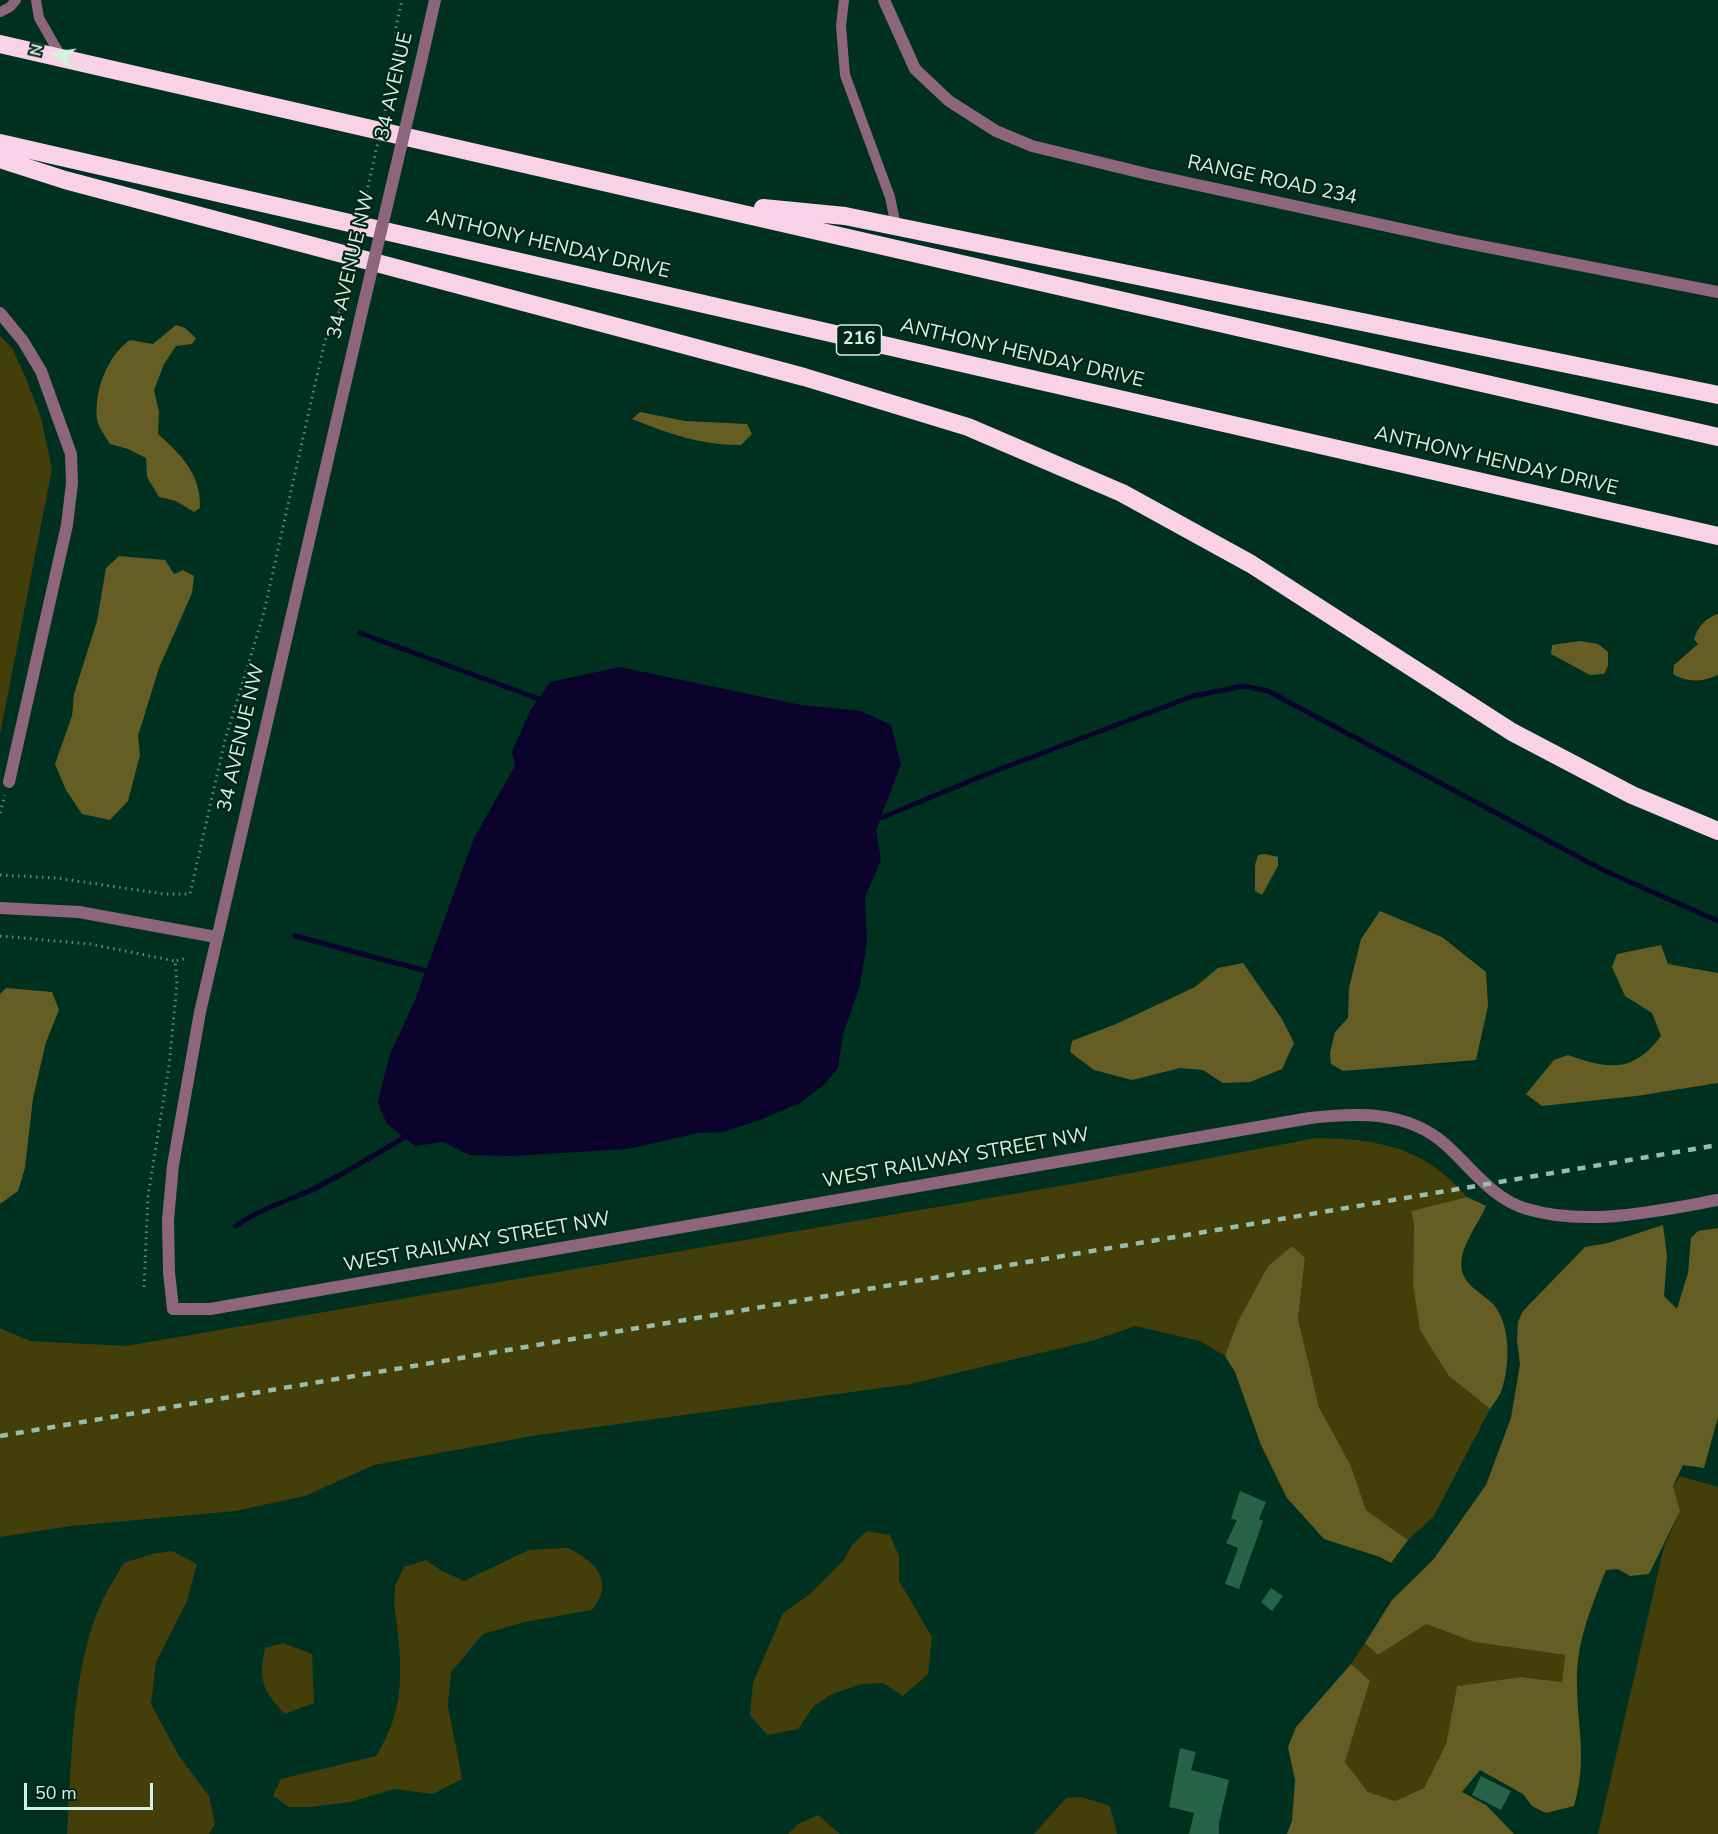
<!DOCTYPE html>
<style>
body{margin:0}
#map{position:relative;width:1718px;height:1834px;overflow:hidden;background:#00301f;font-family:"Nunito Sans",sans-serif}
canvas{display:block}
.north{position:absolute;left:24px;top:24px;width:60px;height:60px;-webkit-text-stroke:4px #042518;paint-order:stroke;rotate:283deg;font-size:16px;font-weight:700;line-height:24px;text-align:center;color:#d4f2e2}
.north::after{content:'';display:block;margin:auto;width:21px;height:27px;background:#d4f2e2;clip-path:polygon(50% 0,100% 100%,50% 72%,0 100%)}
.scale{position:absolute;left:24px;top:1783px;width:129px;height:27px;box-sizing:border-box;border:3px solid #d4f2e2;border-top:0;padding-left:8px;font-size:18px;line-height:21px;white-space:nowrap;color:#d4f2e2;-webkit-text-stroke:4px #042518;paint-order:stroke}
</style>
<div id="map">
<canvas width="1718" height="1834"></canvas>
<div class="north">N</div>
<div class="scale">50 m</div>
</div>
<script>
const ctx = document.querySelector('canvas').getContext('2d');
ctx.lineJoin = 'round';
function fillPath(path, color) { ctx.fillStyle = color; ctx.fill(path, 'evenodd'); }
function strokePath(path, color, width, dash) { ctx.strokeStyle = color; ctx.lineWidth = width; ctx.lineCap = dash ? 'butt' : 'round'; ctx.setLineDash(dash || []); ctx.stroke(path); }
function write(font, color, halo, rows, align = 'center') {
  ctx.font = font + ' "Nunito Sans",sans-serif'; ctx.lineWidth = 4.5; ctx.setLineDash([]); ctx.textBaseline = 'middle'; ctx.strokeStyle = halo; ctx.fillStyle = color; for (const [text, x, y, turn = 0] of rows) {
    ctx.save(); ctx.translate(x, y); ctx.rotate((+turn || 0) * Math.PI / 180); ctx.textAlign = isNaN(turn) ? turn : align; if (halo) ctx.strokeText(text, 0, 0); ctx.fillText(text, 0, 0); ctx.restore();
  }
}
fillPath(new Path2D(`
 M0,336L12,348L25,376L41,418L52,469L0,734Z
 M1316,1138C1379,1139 1424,1147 1467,1197L1411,1211L1414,1225L1413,1284L1449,1376L1490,1409L1434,1516L1408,1540L1366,1510L1351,1466L1319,1407L1298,1319L1305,1259L1292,1246L1268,1266L1237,1323L1225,1356L1200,1341L1135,1326L1095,1340L910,1384L538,1435L374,1465L305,1496L235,1511L71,1526L0,1537V1328L30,1341L126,1346L1089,1181Z
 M1680,1476L1718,1487V1834H1598L1664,1547L1680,1511L1673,1486Z
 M867,1531L890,1535L899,1556V1581L932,1637L928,1674L903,1696L883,1683L861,1684L830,1695L813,1707L798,1729L767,1735L750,1715L753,1683L783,1613L809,1595L843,1561L853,1544Z
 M568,1548C596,1562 615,1581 592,1610L524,1622L483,1634L451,1672L448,1706L462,1779L433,1794L394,1789L350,1802L311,1807H289L273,1796L281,1779L376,1756C409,1704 401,1660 394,1602L395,1586L404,1567L426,1560L442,1571L464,1581L529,1550Z
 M172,1551L197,1564L187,1601L156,1662L151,1704L179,1756L209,1796L215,1824L209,1834H67C72,1760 71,1667 103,1599C109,1587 117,1575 124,1563L152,1554Z
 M1426,1624L1474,1642L1565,1655L1562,1682L1521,1677L1457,1686L1446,1744L1424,1788L1395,1801L1368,1792L1345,1762L1370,1682L1351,1664L1365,1643L1378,1655Z
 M283,1643L312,1654L314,1703L285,1714C263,1692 258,1679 265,1648Z
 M1081,1797L1110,1806L1117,1834H1034L1066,1798Z
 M818,1815L840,1834H788L798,1824Z`), '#443f0a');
fillPath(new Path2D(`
 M176,325L185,328L196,338L192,344L176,346L164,364L154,390L159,412L158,434C182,456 201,474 200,508L194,512L176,501L159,497L147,477L146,458L128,449L110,444C106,437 98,427 97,419C94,391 107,356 130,340L153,344Z
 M640,412L685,421L747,424L752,434L741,445C700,445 670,434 632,419Z
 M119,556L165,560L174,574L183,570L194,576L192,593L159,668L138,736L140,755L128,801L110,820L82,814L66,790L55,764L72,716L74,694L97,621L106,568Z
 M1718,614V675C1703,682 1688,683 1673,674L1674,665L1698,644L1694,639C1698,627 1705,618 1718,614Z
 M1580,641L1598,644L1608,652V666L1604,674L1590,675L1551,654L1552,645Z
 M1265,854L1278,857V866L1262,895L1255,891V865L1258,855Z
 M1380,911L1442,937L1486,972L1488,1006L1476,1060L1343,1071L1331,1064L1330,1053L1335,1032L1348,1018L1349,988L1361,939Z
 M1661,945L1668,964L1718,973V1083L1636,1096L1542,1106L1526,1094L1554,1060L1568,1055C1609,1069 1632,1074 1661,1036L1652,1013L1625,996L1612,967L1617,954Z
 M1243,963L1282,1019L1294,1043L1282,1069L1250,1082L1223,1083L1203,1070L1180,1068L1132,1080L1094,1070L1070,1052L1072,1041L1116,1024L1195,987L1218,968Z
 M6,988L52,992L59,1010L46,1042L33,1098L25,1168L18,1191L0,1204V994Z
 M1467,1197L1486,1206C1480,1220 1464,1243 1462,1257C1457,1282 1478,1290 1493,1304C1511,1324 1510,1365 1502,1389C1500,1396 1494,1403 1490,1409L1449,1376L1420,1330L1413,1284L1414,1225L1411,1211Z
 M1663,1225L1667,1256L1664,1296L1677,1309L1688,1273L1691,1238L1698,1231L1718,1228V1417L1704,1468L1683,1465L1673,1486L1680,1511L1649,1574L1630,1576L1618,1569L1606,1570C1592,1605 1576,1643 1577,1682C1577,1729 1588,1758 1574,1806L1546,1813L1532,1806L1523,1794L1480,1770L1462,1792L1486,1805L1514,1834H1287L1292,1821L1295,1780L1288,1747L1296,1727L1351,1664L1370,1681L1345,1762L1368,1792L1395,1801L1424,1788L1446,1744L1457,1686L1521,1677L1562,1682L1565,1655L1474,1642L1426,1624L1378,1655L1365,1643L1392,1600L1433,1560L1486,1485L1511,1418L1520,1364L1517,1340L1518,1322L1523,1311L1585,1247L1608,1243Z
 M1292,1246L1305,1258L1298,1319L1319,1407L1351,1466L1366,1510L1408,1540L1391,1563L1380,1557L1324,1539L1287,1498L1261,1445L1235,1372L1225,1356L1237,1323L1268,1266Z`), '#655e24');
fillPath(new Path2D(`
 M620,667L801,705L861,711L891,725L901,764L876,830L881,860L865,897L867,941L860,985L843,1034L838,1068L824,1085L800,1103L760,1120L723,1132L698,1133L628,1149L512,1156L470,1155L443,1142L415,1146L387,1124L378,1103L382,1084L391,1052L415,1000L474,838L515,766L512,752L530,711L550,682Z`), '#0b032c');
strokePath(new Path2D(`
 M360,633L539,699
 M881,818L982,776L1193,696L1244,686L1268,691L1603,870L1718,921
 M295,936L426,971
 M236,1226C258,1210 282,1203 307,1192C340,1176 372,1157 403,1138`), '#0b032c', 5);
fillPath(new Path2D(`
 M1240,1491L1266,1502L1259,1519L1263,1521L1239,1589L1225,1584L1238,1548L1226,1543L1237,1520L1231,1519Z
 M1271,1588L1283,1596L1272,1611L1261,1602Z
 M1180,1748L1196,1752L1191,1770L1229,1780L1219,1823V1834H1189L1194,1813L1169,1807Z
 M1481,1776L1511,1791L1501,1810L1472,1795Z`), '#266349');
strokePath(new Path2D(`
 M397,58L396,27L402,0
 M0,813L5,795
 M0,875L56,878L164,894H190L225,740L263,616L325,340L340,310
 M0,936L90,944L175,961
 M144,1287L148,1196L169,1066L177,983L175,961L188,958`), '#618978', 3, [1.5, 4.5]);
strokePath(new Path2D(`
 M36,0L39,18L62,58
 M844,0L841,26L845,75L890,197L896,226
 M0,12L10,7L16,0`), '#8d667d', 10);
strokePath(new Path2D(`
 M884,0L915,69L949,101L996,131L1032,146L1147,174L1461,242L1718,292
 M421,62L435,0
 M362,311L200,1012L173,1165L168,1220L169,1272L173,1309H210L1310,1118C1357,1113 1406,1110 1445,1144C1471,1167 1492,1199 1527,1209C1588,1227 1657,1211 1718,1200
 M0,313L23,341L41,371L71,454L72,483L67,525L9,782`), '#8d667d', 12);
strokePath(new Path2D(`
 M0,908L79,912L216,937`), '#8d667d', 12);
strokePath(new Path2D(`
 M0,44L1718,437
 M0,143L1718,536
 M0,159L65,180L666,340L804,377L968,427L1122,493L1251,564L1512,732L1632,795L1718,831
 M763,208L845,216L1718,395`), '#f9d2e8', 18);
strokePath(new Path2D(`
 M0,1436L1718,1145`), '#99bcac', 4.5, [8, 8]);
strokePath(new Path2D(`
 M340,310L397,58`), '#618978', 3, [1.5, 4.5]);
strokePath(new Path2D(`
 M362,311L421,62`), '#8d667d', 12);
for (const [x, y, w] of [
 [859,340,45]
]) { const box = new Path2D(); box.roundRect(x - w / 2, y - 15, w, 30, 4.5); ctx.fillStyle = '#042518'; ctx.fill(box); strokePath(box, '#d4f2e2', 1.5); }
write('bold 18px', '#d4f2e2', null, [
 ["216",859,340]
]);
write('20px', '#d4f2e2', '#042518', [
 ["34 AVENUE",395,86,-77],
 ["RANGE ROAD 234",1272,181,12],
 ["ANTHONY HENDAY DRIVE",548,245,13],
 ["34 AVENUE NW",352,265,-77],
 ["ANTHONY HENDAY DRIVE",1022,354,13],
 ["ANTHONY HENDAY DRIVE",1496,462,13],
 ["34 AVENUE NW",242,738,-77],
 ["WEST RAILWAY STREET NW",956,1159,-10],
 ["WEST RAILWAY STREET NW",477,1243,-10]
]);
</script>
